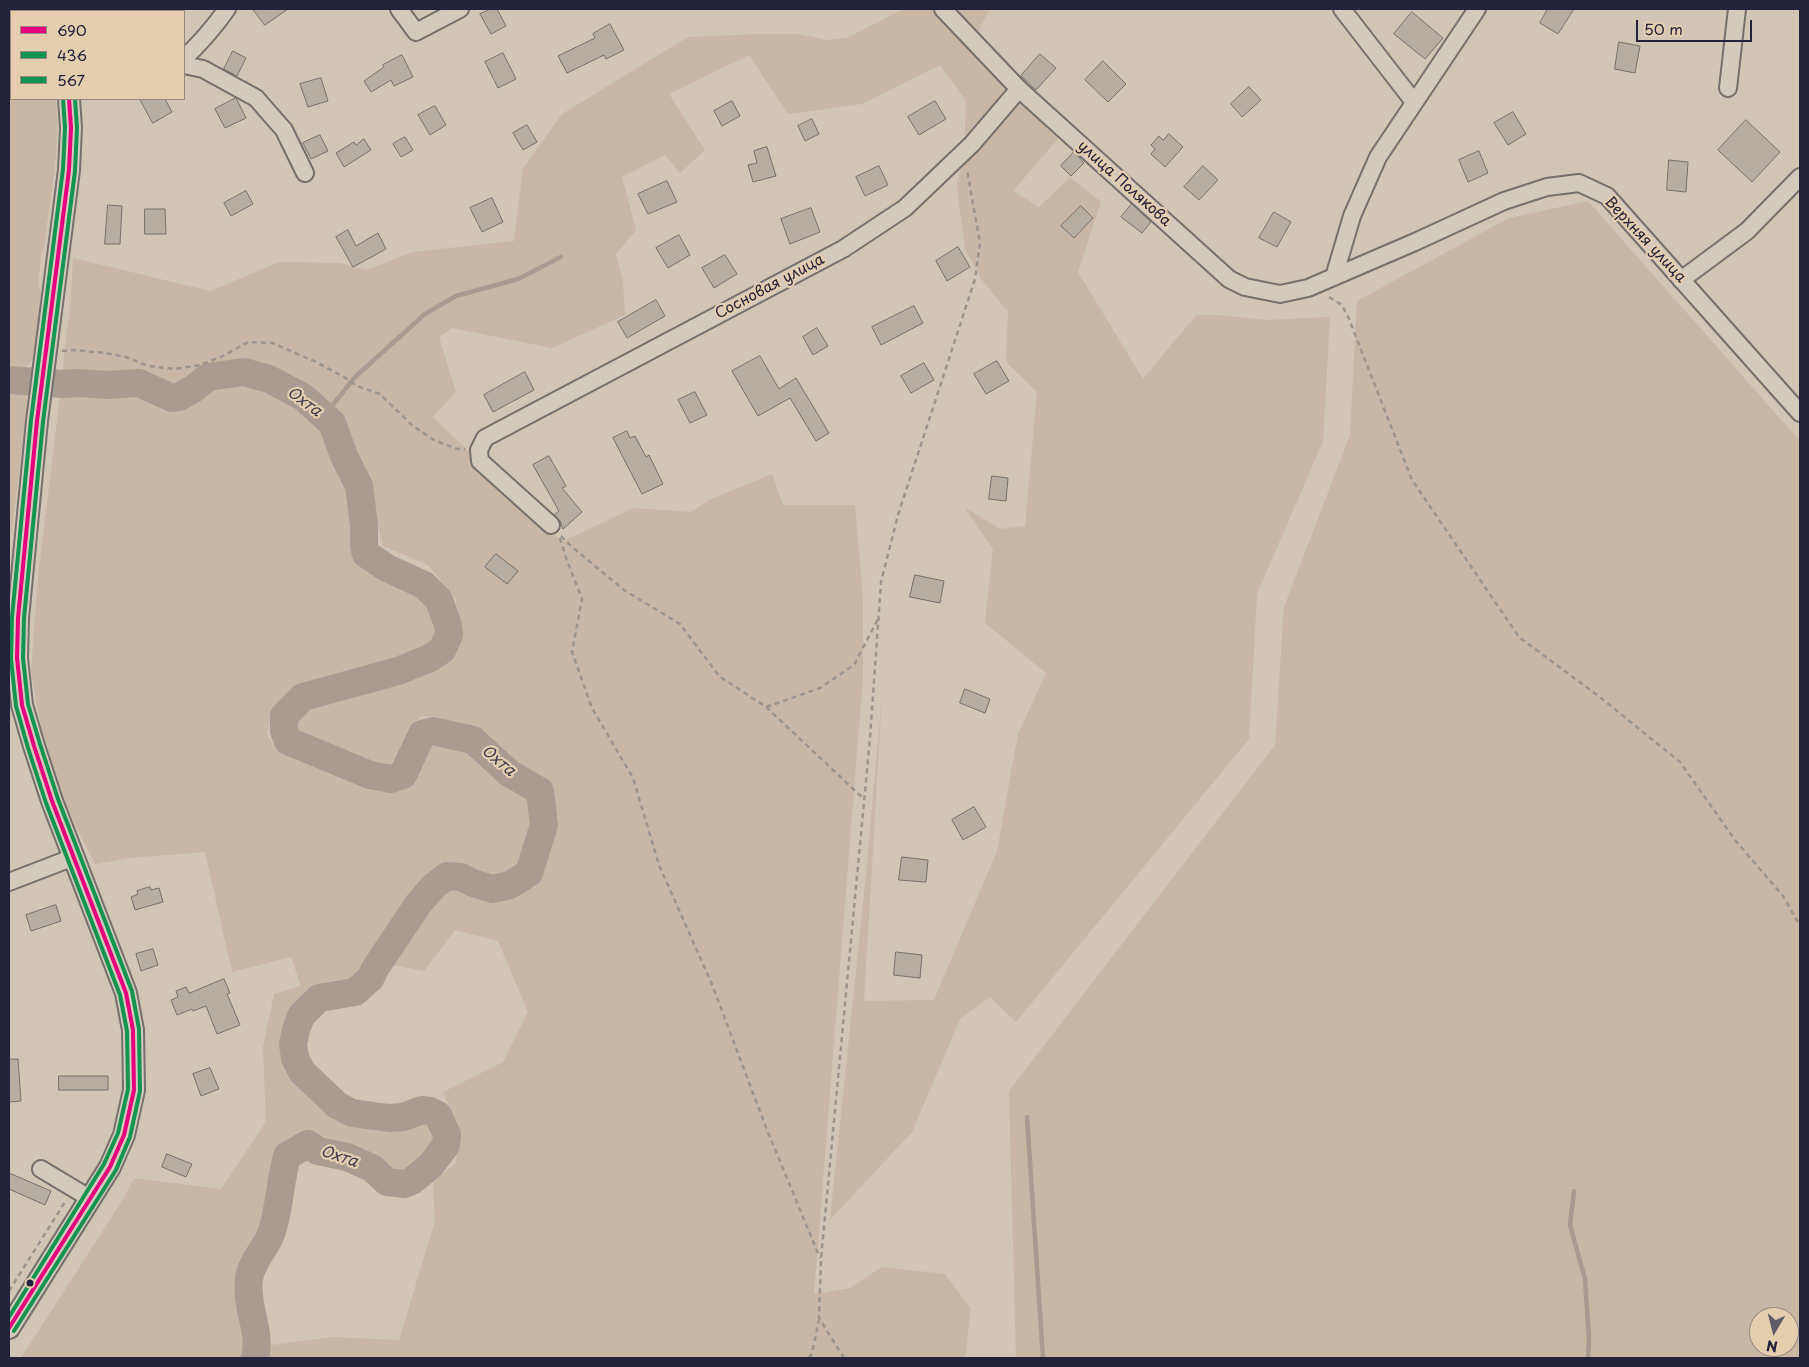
<!DOCTYPE html>
<meta charset="utf-8">
<style>
body{margin:0}
#map{position:relative;width:1809px;height:1367px;overflow:hidden;background:#d1c5b5;font-family:"Playpen Sans",sans-serif}
canvas{display:block}
.frame{position:absolute;inset:0;border:10px solid #22223b;pointer-events:none}
.legend{position:absolute;left:10px;top:10px;width:175px;height:90px;box-sizing:border-box;background:#e5ceae;border:1px solid #978980;margin:0;padding:6px 9px;list-style:none;font-size:15px;color:#22223b}
.legend li{display:flex;align-items:center;gap:10px;height:25px}
.legend b{width:25px;border:1px solid #978980}
.north{position:absolute;left:1749px;top:1307px;width:50px;height:50px;box-sizing:border-box;background:#e5ceae;border:1px solid #978980;border-radius:50%;rotate:188deg;font-size:14px;font-weight:700;line-height:20px;text-align:center;color:#22223b}
.north::after{content:'';display:block;margin:auto;width:18px;height:22px;background:#5f5b66;clip-path:polygon(50% 0,100% 100%,50% 72%,0 100%)}
.scale{position:absolute;left:1636px;top:20px;width:116px;height:22px;box-sizing:border-box;border:2px solid #22223b;border-top:0;padding-left:6px;font-size:15px;line-height:18px;white-space:nowrap;color:#22223b;-webkit-text-stroke:4px #e5ceae;paint-order:stroke}
</style>
<div id="map">
<canvas width="1809" height="1367"></canvas>
<div class="frame"></div>
<ul class="legend">
<li><b style="height:6px;background:#e5007d"></b>690</li>
<li><b style="height:6px;background:#139451"></b>436</li>
<li><b style="height:6px;background:#139451"></b>567</li>
</ul>
<div class="north">N</div>
<div class="scale">50 m</div>
</div>
<script>
const ctx = document.querySelector('canvas').getContext('2d');
ctx.lineJoin = 'round';
function fillPath(path, color) { ctx.fillStyle = color; ctx.fill(path, 'evenodd'); }
function strokePath(path, color, width, dash) { ctx.strokeStyle = color; ctx.lineWidth = width; ctx.lineCap = dash ? 'butt' : 'round'; ctx.setLineDash(dash || []); ctx.stroke(path); }
function write(font, color, halo, rows, align = 'center') {
  ctx.font = font + ' "Playpen Sans",sans-serif'; ctx.lineWidth = 4.5; ctx.setLineDash([]); ctx.textBaseline = 'middle'; ctx.strokeStyle = halo; ctx.fillStyle = color; for (const [text, x, y, turn = 0] of rows) {
    ctx.save(); ctx.translate(x, y); ctx.rotate((+turn || 0) * Math.PI / 180); ctx.textAlign = isNaN(turn) ? turn : align; if (halo) ctx.strokeText(text, 0, 0); ctx.fillText(text, 0, 0); ctx.restore();
  }
}
fillPath(new Path2D(`
 M9,9H26L28,11H11V99H56C61,147 50,198 44,247L41,256L38,285L41,295L36,350L32,360L22,371L9,370Z
 M904,9H990L972,42L1008,90L1058,139L1013,191L1039,207L1070,177L1101,202L1078,272L1143,379L1196,315H1219L1266,320L1330,317L1323,441L1257,594L1249,739L1016,1022L990,997L960,1019L912,1132L830,1220L866,875L882,696L864,1001L934,1000L997,851L1018,734L1046,673L985,623L993,549L964,507L1000,529L1025,526L1037,392L1006,362L1008,312L982,280L965,249L957,187L964,152L966,101L940,65L862,104L788,114L749,55L669,94L705,150L680,173L665,155L622,177L636,230L616,254L623,281L625,315L552,348L452,328L439,337L456,392L433,417L562,542L633,508L691,512L709,500L772,474L783,505H855L863,598V676L814,1294L850,1288L882,1267L945,1274L971,1309L965,1358H262L264,1346L333,1337L399,1340L435,1221L433,1181L456,1163L459,1133L443,1092L503,1062L528,1012L498,941L455,930L424,971L388,964L426,906L444,885L462,887L503,898L534,879L550,824L547,785L516,766L476,730L438,717L421,716L407,731L403,750L396,764L387,768L363,762L296,734L294,728L301,712L315,701L374,686L439,667L458,640L456,599L428,565L383,546L367,482L340,420L308,388L275,371L245,364L209,368L173,386L146,375L112,373L62,374L71,298L73,258L210,291L280,262L340,263L366,270L413,252L514,241L523,168L562,114L688,37L759,34H798L827,40L847,38Z
 M1588,201L1800,441V1358H1016L1009,1091L1275,745L1284,607L1350,435L1357,301L1509,218ZM1759,1317H1789V1347H1759Z
 M241,382L272,388L299,402L325,433L331,456L345,471L357,558L370,570L418,593L433,608L440,640L434,650L400,663L296,689L277,708L266,733L271,741L289,754L373,788L398,790L408,784L422,757L425,745L435,742H453L477,755L503,780L520,786L530,797L535,815L536,831L522,868L513,875L499,879L489,878L460,864L448,865L441,868L423,884L403,915L379,946L364,976L350,986L319,990L287,1021L281,1053L327,1112L355,1127L402,1126L418,1120L431,1119L439,1130L440,1140C434,1150 425,1163 414,1168C381,1181 336,1124 299,1138C293,1140 286,1148 281,1152L275,1191L266,1229L241,1275L240,1306L247,1346L245,1358H21L122,1201L134,1178L221,1189L266,1122L263,1047L274,994L301,986L291,957L232,972L205,852L130,858L95,864L62,798L41,727L31,672L38,577L60,396L141,393L168,408L180,405L205,389Z
 M9,390L24,391L28,401L9,552Z`), '#c7b7a4');
strokePath(new Path2D(`
 M324,416L355,377L425,314L456,296L518,279L561,257
 M1027,1117L1043,1358
 M1574,1191L1570,1225L1585,1279L1589,1338L1588,1358`), '#a99b91', 4.5);
strokePath(new Path2D(`
 M9,380L63,384L78,383L107,385L139,383L172,398L179,397L193,389L208,377L244,372L269,379L303,397L332,423L344,456L359,486L364,525V546L366,554L387,568L424,585L439,600L448,625L449,635L442,650L430,658L398,671L303,697L284,716V731L288,741L370,775L391,779L403,775L422,734L433,731L473,740L509,773L540,791L544,825L529,873L510,885L492,889L473,883L461,877L447,876L434,886L419,903L376,967L370,979L355,992L319,998L301,1016L296,1030L293,1044L295,1058L302,1072L337,1105L352,1113L389,1118L403,1117L422,1110L430,1111L438,1115L447,1135L446,1145L431,1165L412,1181L405,1184L387,1182L372,1168L347,1157L318,1151L308,1144L287,1156C280,1181 280,1206 272,1231C267,1248 251,1261 249,1279C245,1307 262,1332 255,1358`), '#a99b91', 28);
const building = new Path2D(`
 M253,9H288L265,25Z
 M491,9H497L506,26L491,34L480,14Z
 M1548,9H1574L1558,34L1540,23Z
 M1412,12L1443,38L1425,59L1394,34Z
 M610,24L624,50L606,59L604,55L567,73L558,56L595,38L593,34Z
 M1619,42L1640,46L1635,73L1615,69Z
 M233,51L246,58L237,76L224,69Z
 M503,53L516,79L498,88L485,62Z
 M1040,54L1056,68L1036,90L1021,76Z
 M402,55L413,77L394,86L391,80L371,92L364,81L384,67L383,65Z
 M1103,61L1126,84L1108,102L1085,80Z
 M321,78L328,101L308,107L300,84Z
 M1249,87L1261,100L1242,117L1231,104Z
 M236,98L246,118L225,128L215,109Z
 M140,99H165L172,112L153,123Z
 M732,101L740,116L722,126L714,111Z
 M935,101L946,119L919,135L908,117Z
 M435,106L446,125L430,135L418,115Z
 M1513,112L1526,134L1508,145L1494,123Z
 M812,119L819,134L805,141L798,126Z
 M1746,120L1780,152L1752,182L1718,150Z
 M527,125L537,142L523,150L513,133Z
 M1169,134L1183,147L1165,167L1151,154L1155,149L1151,145L1159,136L1163,140Z
 M320,135L328,151L311,159L303,143Z
 M405,137L413,150L401,157L393,144Z
 M364,139L371,150L344,167L336,153L354,142L356,145Z
 M767,147L776,176L753,182L748,165L757,163L754,151Z
 M1479,151L1488,173L1468,182L1459,160Z
 M1074,152L1084,163L1071,176L1061,166Z
 M1669,160L1688,162L1686,192L1667,190Z
 M879,166L888,185L865,196L856,177Z
 M1203,166L1218,180L1199,200L1184,187Z
 M667,181L677,202L648,214L638,194Z
 M246,191L253,204L231,216L224,203Z
 M492,198L503,222L482,232L470,208Z
 M1132,204L1151,222L1142,233L1121,217Z
 M108,205L122,206L120,244H105Z
 M1081,206L1093,218L1074,238L1061,226Z
 M811,208L820,232L790,244L781,219Z
 M145,209H165L166,234H145Z
 M1274,212L1291,222L1277,247L1259,238Z
 M348,230L356,246L378,233L386,249L353,267L336,237Z
 M679,235L690,255L668,268L656,248Z
 M958,247L970,267L947,281L936,261Z
 M725,255L737,274L714,288L702,268Z
 M656,300L665,316L627,338L618,322Z
 M914,306L923,323L881,345L872,327Z
 M817,328L828,346L813,355L803,337Z
 M760,356L779,389L796,378L829,433L816,441L790,398L758,416L732,371Z
 M997,361L1009,381L986,394L974,374Z
 M924,363L934,380L911,393L901,376Z
 M525,372L534,390L493,412L484,395Z
 M695,392L707,415L690,423L678,400Z
 M627,431L630,438L635,436L646,457L649,455L663,484L642,494L613,438Z
 M549,456L566,486L562,488L582,512L563,529L560,521L554,515L559,511L533,465Z
 M992,476L1008,478L1006,501L989,499Z
 M496,554L518,571L507,584L485,567Z
 M915,575L944,581L940,603L910,597Z
 M965,689L990,699L985,713L960,703Z
 M974,807L986,827L963,840L952,820Z
 M902,857L928,860L926,882L899,880Z
 M150,887L151,890L159,888L163,902L135,910L131,897L138,894L137,891Z
 M56,905L61,921L31,931L26,915Z
 M153,949L158,965L141,971L136,954Z
 M896,952L922,955L920,978L894,975Z
 M224,979L230,993L227,994L240,1025L217,1034L206,1006L193,1011L192,1009L177,1015L171,1000L178,997L176,991L186,987L189,993Z
 M9,1059H18L21,1101L9,1102Z
 M210,1068L219,1089L201,1096L193,1074Z
 M59,1076H108V1090H59Z
 M167,1154L192,1164L186,1177L162,1167Z
 M9,1173L51,1191L45,1205L9,1189Z`);
fillPath(building, '#b6ada3');
strokePath(building, '#75706e', 1);
const minor = new Path2D(`
 M399,9L416,32L460,9
 M943,9L1019,89L1229,279L1245,287L1280,294L1308,288L1415,242L1504,201L1547,187L1579,183L1607,196L1800,413
 M1342,9L1414,102
 M184,58C201,43 214,27 227,9
 M184,65L203,69L256,98L284,130L305,173
 M1728,88L1737,9
 M1334,277L1352,216L1378,157L1477,9
 M1681,280L1747,231L1800,177
 M551,525L480,461L479,450L485,438L843,249L905,208L972,144L1019,89
 M9,882L74,857
 M41,1169L91,1199`);
const major = new Path2D(`
 M42,9L43,11
 M9,1328L110,1167L124,1135L134,1090L133,1030L126,993L52,801L34,746L22,705L17,658L18,618L37,421L69,170L71,128L69,99`);
strokePath(minor, '#75706e', 20);
strokePath(major, '#75706e', 24);
strokePath(new Path2D(`
 M1329,297L1342,305L1349,319L1412,480L1519,637L1601,698L1680,762L1735,840L1783,896L1800,926
 M62,351L74,350L105,353L126,357L148,366L175,369L200,365L225,355L248,342L272,343L316,362L344,377L357,386L380,394L413,426L434,440L457,449H465
 M561,536L572,547L624,590L680,624L719,676L766,707L820,688L854,665L878,619
 M560,538L566,558L582,599L572,652L592,708L633,778L659,865L711,982L767,1130L820,1258
 M766,707L864,799
 M9,1291L65,1202
 M809,1358L812,1353L819,1320
 M844,1358L819,1318L821,1259L870,738L881,582L898,515L975,279L980,243L967,170`), '#9a948e', 2.5, [5, 4]);
strokePath(minor, '#d3cabe', 16);
strokePath(major, '#d3cabe', 20);
strokePath(new Path2D(`
 M9,1328L110,1167L124,1135L134,1090L133,1030L126,993L52,801L34,746L22,705L17,658L18,618L37,421L69,170L71,128L69,99`), '#e5007d', 4);
strokePath(new Path2D(`
 M14,1331L116,1170L130,1137L140,1091L139,1029L132,991L58,799L40,744L28,704L23,658L24,618L43,422L75,171L77,128L75,99`), '#139451', 4);
strokePath(new Path2D(`
 M9,1317L104,1164L118,1133L128,1089L127,1031L120,995L46,803L28,748L16,706L11,659L12,617L31,420L63,169L65,128L63,99`), '#139451', 4);
for (const [x, y, r, color] of [
 [30,1283,4.5,"#22223b"]
]) { const dot = new Path2D(); dot.arc(x, y, r, 0, 2 * Math.PI); ctx.fillStyle = color; ctx.fill(dot); strokePath(dot, '#e5ceae', 2); }
write('15px', '#22223b', '#e5ceae', [
 ["улица Полякова",1124,184,42],
 ["Верхняя улица",1645,240,47],
 ["Сосновая улица",770,287,-28]
]);
write('italic 16px', '#403c4d', '#e5ceae', [
 ["Охта",304,402,36],
 ["Охта",498,761,40],
 ["Охта",339,1157,18]
]);
</script>
